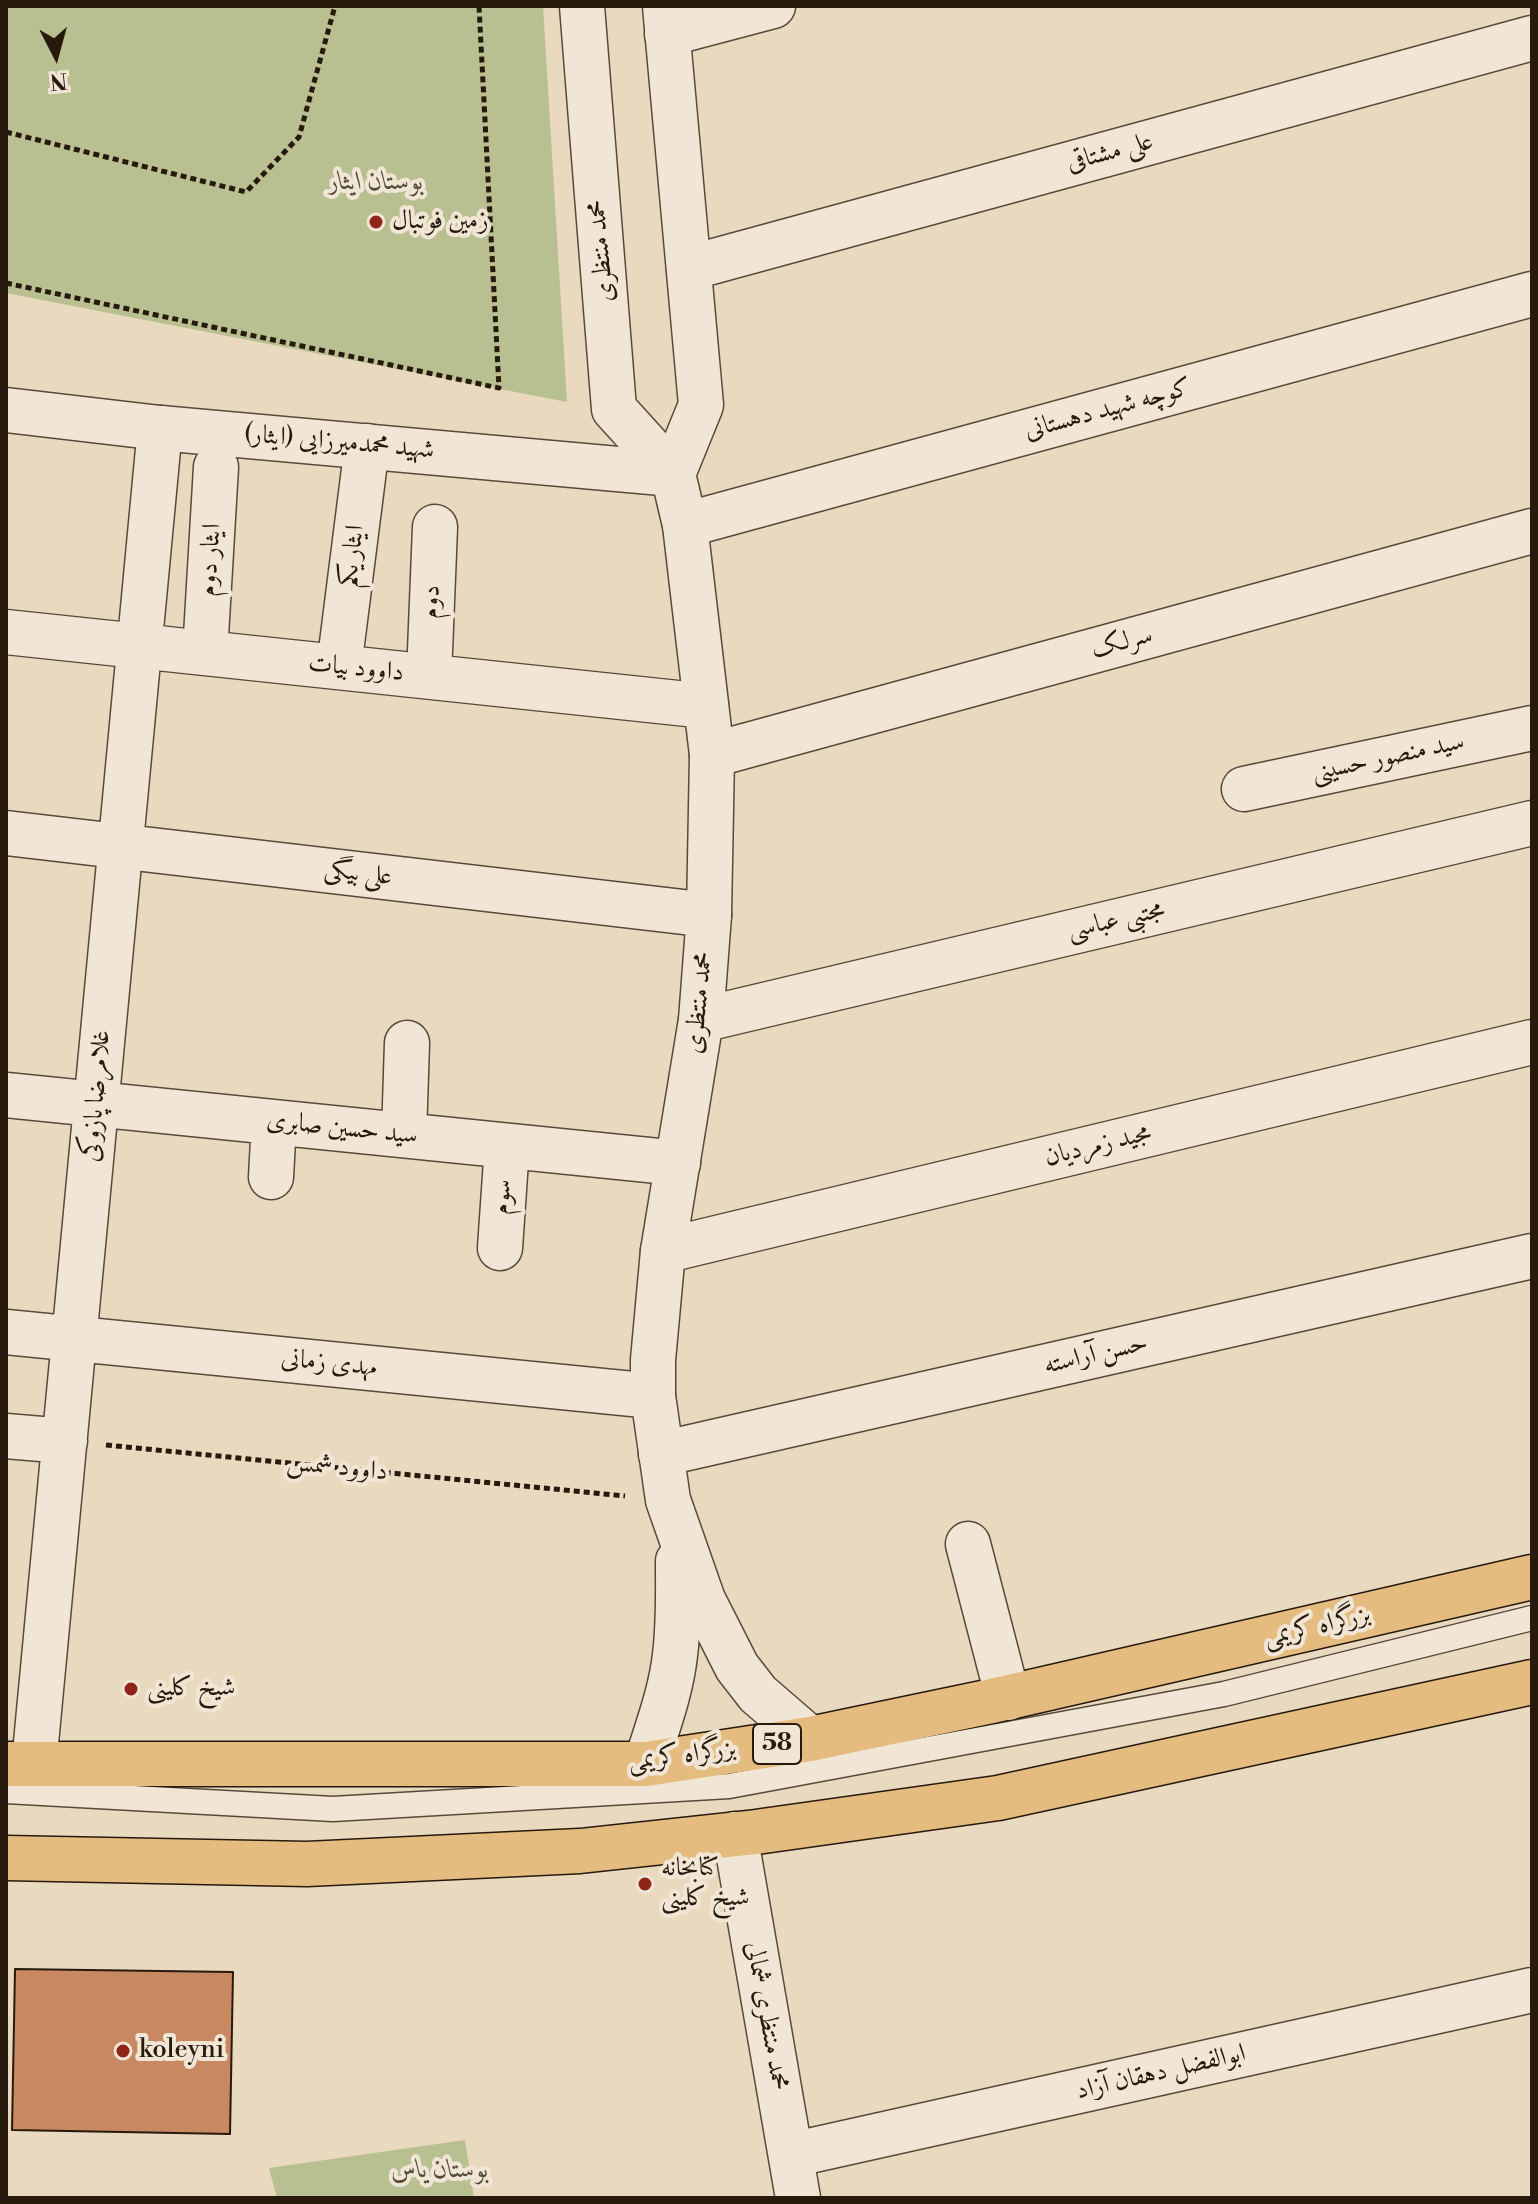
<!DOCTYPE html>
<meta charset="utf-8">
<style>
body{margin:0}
#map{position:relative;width:1538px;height:2204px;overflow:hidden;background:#e9d9bf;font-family:"Libre Bodoni",serif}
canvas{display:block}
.frame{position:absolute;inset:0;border:8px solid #271a0d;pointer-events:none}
.north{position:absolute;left:16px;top:16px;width:80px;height:80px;-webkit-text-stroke:6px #f1e6d5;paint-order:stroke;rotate:174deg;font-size:22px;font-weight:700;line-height:32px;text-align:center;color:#271a0d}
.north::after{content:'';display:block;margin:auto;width:28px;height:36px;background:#271a0d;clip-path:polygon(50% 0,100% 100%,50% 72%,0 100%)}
</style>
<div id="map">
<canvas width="1538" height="2204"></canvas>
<div class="frame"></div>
<div class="north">N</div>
</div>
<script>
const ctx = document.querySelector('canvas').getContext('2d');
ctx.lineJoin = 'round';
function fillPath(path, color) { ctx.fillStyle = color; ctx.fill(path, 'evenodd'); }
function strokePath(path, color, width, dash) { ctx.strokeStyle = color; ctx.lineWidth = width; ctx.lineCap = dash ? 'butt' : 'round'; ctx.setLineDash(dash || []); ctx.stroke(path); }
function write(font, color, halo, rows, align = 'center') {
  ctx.font = font + ' "Libre Bodoni",Amiri,serif'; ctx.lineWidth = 8; ctx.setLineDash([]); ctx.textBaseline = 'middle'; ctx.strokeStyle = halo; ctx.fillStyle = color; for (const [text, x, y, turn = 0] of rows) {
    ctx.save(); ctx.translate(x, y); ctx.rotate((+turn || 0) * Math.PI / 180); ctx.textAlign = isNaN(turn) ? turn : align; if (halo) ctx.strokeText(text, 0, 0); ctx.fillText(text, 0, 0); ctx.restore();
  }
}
fillPath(new Path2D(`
 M6,6H543L567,402L6,293Z
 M465,2140L474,2198H277L269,2168Z`), '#b8bf91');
const building = new Path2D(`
 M15,1969L233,1972L230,2134L12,2130Z`);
fillPath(building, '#c88862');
strokePath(building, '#271a0d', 2);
const service = new Path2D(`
 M6,1791L333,1809L729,1786L1224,1694L1532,1618`);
const minor = new Path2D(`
 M667,34L773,6
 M689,268L1532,38
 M685,525L1532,294
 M6,632L706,706
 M205,653L216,467
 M339,667L367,446
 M429,676L435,527
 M712,755L1532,531
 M1244,789L1532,728
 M6,833L709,915
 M701,1020L1532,823
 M6,1095L678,1163
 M404,1135L407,1043
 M271,1177L274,1122
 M500,1248L507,1146
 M663,1251L1532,1042
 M6,1332L653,1396
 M6,1436L65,1441
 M661,1454L1532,1256
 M968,1544L1008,1698
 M34,1764L160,428
 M735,1834L798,2198
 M791,2155L1532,1990`);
const tertiary = new Path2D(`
 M582,6L614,409L673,474L685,525L712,755L709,915L701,1020L663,1251L653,1360V1396L668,1500L703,1600L737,1667L758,1694L810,1739
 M665,6L701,405L673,474
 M6,410L160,428L673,474
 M646,1764C657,1728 671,1692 675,1655C679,1624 678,1592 678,1561`);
const trunk = new Path2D(`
 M6,1764H646L810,1739L992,1701L1532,1577
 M6,1858L307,1864L580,1851L756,1832L998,1798L1532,1682`);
strokePath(service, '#584a3a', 27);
strokePath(minor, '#584a3a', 47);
strokePath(tertiary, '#584a3a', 47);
strokePath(trunk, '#271a0d', 47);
strokePath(new Path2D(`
 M6,132L246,192L299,137L335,6
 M6,283L499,388L479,6
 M106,1445L625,1496`), '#271a0d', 5, [6, 4]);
strokePath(service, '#f1e6d5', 24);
strokePath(minor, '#f1e6d5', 44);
strokePath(tertiary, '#f1e6d5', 44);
strokePath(trunk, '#e4bc80', 44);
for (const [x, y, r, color] of [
 [376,222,8,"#8f2418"],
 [131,1689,8,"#8f2418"],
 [645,1884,8,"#8f2418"],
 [123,2051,8,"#8f2418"]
]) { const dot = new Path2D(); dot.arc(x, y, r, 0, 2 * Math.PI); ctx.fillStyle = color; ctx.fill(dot); strokePath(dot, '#f1e6d5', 3); }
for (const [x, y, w] of [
 [777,1744,48]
]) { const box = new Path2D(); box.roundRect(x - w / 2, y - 20, w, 40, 6); ctx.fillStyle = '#f1e6d5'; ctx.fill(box); strokePath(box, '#271a0d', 2); }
write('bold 24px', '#271a0d', null, [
 ["58",777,1744]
]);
write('26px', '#271a0d', '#f1e6d5', [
 ["علی مشتاقی",1110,153,-15],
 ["محمد منتظری",602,251,-95],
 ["کوچه شهید دهستانی",1108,410,-15],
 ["شهید محمدمیرزایی (ایثار)",339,443,5],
 ["ایثار یکم",353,556,-83],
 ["ایثار دوم",211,560,-86],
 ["دوم",432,602,-88],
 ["سرلک",1122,643,-15],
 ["داوود بیات",356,669,6],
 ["سید منصور حسینی",1388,758,-12],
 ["علی بیگی",358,874,7],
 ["مجتبی عباسی",1116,921,-13],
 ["محمد منتظری",700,1003,-84],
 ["غلامرضا پازوکی",97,1096,-85],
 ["سید حسین صابری",342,1129,6],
 ["مجید زمردیان",1098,1146,-14],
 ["سوم",503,1197,-86],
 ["حسن آراسته",1096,1355,-13],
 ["مهدی زمانی",329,1364,6],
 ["داوود شمس",337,1468,6],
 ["بزرگراه کریمی",1317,1627,-13],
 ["بزرگراه کریمی",682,1756,-7],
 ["محمد منتظری شمالی",766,2016,80],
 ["ابوالفضل دهقان آزاد",1161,2073,-13]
]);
write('italic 26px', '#524c35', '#f1e6d5', [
 ["بوستان ایثار",376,183],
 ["بوستان یاس",440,2171]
]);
write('26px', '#271a0d', '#f1e6d5', [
 ["زمین فوتبال",392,222],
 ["شیخ کلینی",147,1689],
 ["کتابخانه",661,1869],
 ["شیخ کلینی",661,1899],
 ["koleyni",139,2051]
], 'left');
</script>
